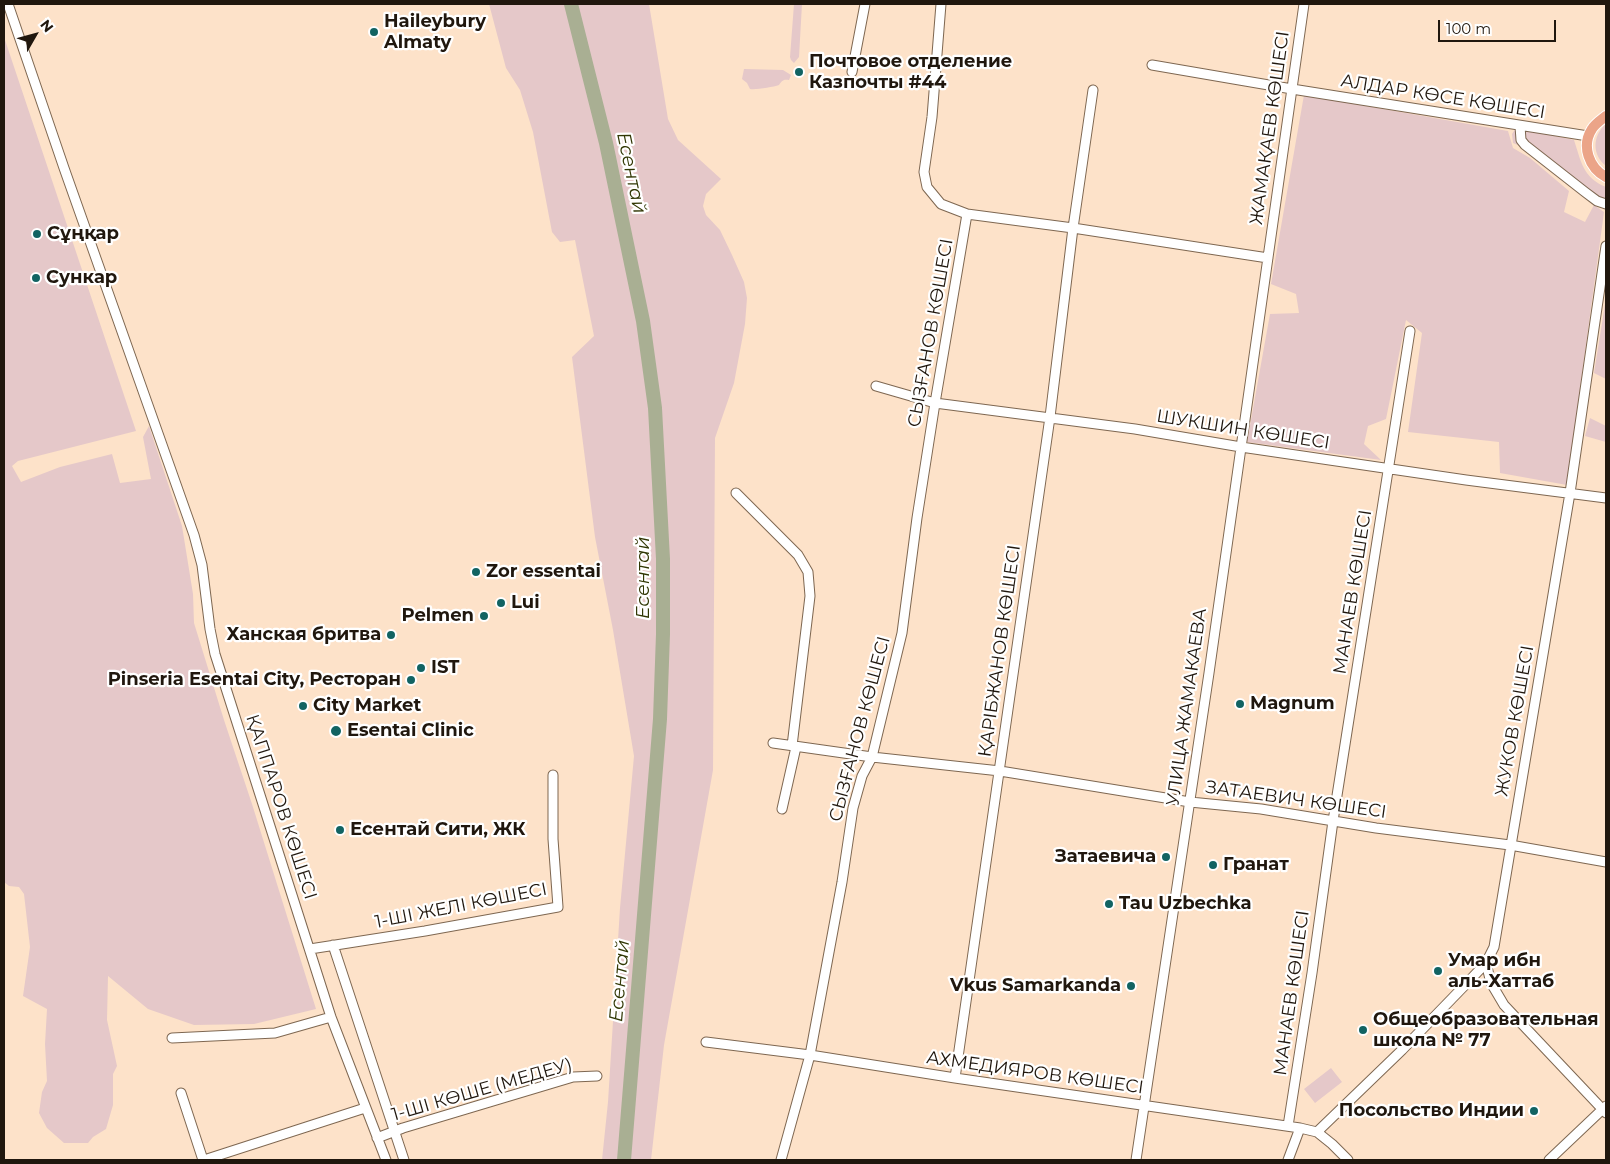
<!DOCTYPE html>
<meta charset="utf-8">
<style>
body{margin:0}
#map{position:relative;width:1610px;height:1164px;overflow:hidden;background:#fde2c9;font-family:Montserrat,sans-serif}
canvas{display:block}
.frame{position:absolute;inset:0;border:5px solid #20170e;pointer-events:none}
.north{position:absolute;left:10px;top:10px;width:50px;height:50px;-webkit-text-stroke:4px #fff;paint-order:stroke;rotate:52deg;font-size:14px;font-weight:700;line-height:20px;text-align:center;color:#20170e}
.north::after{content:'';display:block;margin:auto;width:18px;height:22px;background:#20170e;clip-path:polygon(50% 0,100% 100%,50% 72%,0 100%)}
.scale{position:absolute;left:1438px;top:20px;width:118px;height:22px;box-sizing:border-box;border:2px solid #20170e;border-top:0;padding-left:6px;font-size:15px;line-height:18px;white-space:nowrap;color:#20170e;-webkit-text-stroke:4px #fff;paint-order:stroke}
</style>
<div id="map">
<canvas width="1610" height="1164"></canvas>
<div class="frame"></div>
<div class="north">N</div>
<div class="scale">100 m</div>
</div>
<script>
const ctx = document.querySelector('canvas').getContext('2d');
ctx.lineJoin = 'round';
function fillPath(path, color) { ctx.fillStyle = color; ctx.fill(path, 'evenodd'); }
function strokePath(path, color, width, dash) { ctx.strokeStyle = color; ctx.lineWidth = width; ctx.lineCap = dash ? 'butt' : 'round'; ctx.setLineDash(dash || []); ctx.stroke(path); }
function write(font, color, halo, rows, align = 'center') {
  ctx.font = font + ' Montserrat,sans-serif'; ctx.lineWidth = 4.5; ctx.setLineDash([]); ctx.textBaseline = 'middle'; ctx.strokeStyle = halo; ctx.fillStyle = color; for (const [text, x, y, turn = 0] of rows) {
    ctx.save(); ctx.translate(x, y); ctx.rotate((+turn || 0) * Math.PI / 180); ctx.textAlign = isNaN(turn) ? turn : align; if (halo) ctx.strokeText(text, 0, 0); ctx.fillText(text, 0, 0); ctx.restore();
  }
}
fillPath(new Path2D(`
 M489,4H649L668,119L678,140L721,179L706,194L703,206L706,215L720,230L732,255L744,282L747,298L745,324L734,383L715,438L713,770L664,1045L651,1160H602L608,1102L620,908L634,756L613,630L595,537L572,357L594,336L575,240L560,242L552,232L533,132L520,90L506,68Z
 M794,4H802L799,57L794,63L791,60L790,57Z
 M4,37L136,431L18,461L12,466L21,482L60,467L112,454L120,483L151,479L143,437L149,426L182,526L193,594L194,623L224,720L252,804L316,1009L254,1024L194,1025L148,1009L108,976L107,1020L117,1066L113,1074V1105L106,1129L93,1137L88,1143H64L47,1128L39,1113L42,1092L47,1081L45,1044L47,1009L23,996L30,947L24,894L19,887L9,886L4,882Z
 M744,69L783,70L791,75L789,80C784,79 782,80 779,85C773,87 756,90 750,89L747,83L742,79Z
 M1304,95L1508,131L1513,148L1530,158L1569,191L1564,212L1585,222L1594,205L1604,212L1567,485L1500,473L1499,442L1408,432L1422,333L1406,320L1386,419L1368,426L1364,444L1381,460L1247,442L1270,314L1299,313L1296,294L1271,284Z
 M1606,124V166C1592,155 1592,136 1606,124Z
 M1516,128L1574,140C1581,161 1583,178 1606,187V200L1602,199L1577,184L1532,151L1513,143L1512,134Z
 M1606,298V379L1594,373Z
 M1590,418L1606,426V442L1585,436Z
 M1331,1068L1342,1082L1315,1103L1304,1089Z`), '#e5c8c9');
strokePath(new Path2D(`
 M571,4L606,143L643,321L655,408L663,559V634L660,719L624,1160`), '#a9af93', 14);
const minor = new Path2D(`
 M8,4L64,168L194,535L202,565L210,629L215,654L331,1017L386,1160
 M941,4L932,117L924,172L927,187L941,204L967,214L1073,228L1268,258
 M1152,65L1292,89L1588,136
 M852,72L865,4
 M1520,126L1521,140L1525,145L1585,192L1597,201L1606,204
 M876,386L935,403L1135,429L1241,447L1466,480L1606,498
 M736,493L798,555L808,572L810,596L792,746
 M773,743L872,757L1000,771L1190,802L1261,809L1376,828L1510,845L1606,862
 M782,809L796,747
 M333,945L404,1160
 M310,949L425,931L558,907L553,839V775
 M1486,963L1491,983L1504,1005L1606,1113
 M172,1038L275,1033L331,1017
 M706,1042L810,1055L955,1078L1300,1128L1317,1132L1332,1144L1348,1160
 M955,1078L1050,417L1073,228L1093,90
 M181,1093L203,1160
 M1288,1126L1312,973L1333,821L1410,331
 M1317,1132L1402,1050L1469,981L1486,963L1494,947L1570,493L1606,246
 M377,1138L403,1128L573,1077L597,1076
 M204,1160L365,1108
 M781,1160L810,1055L842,882L853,808L862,776L872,757L902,633L917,518L935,403L967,214
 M1136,1160L1209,673L1304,4
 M1288,1160L1300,1128
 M1549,1160L1606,1106`);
const major = new Path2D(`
 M1606,116C1601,120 1595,124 1592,129C1581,146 1589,168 1606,177`);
strokePath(minor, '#7e6751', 11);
strokePath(major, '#fff', 12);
strokePath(minor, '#fff', 9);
strokePath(major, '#eba488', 10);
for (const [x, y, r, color] of [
 [374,32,5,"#126362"],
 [799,72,5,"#126362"],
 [37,234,5,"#126362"],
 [36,278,5,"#126362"],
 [476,572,5,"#126362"],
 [501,603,5,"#126362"],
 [484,616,5,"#126362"],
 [391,635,5,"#126362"],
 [421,668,5,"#126362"],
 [411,680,5,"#126362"],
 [1240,704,5,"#126362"],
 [303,706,5,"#126362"],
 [336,731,6,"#126362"],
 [340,830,5,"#126362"],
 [1166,857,5,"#126362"],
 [1213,865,5,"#126362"],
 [1109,904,5,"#126362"],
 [1438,971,5,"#126362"],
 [1131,986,5,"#126362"],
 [1363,1030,5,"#126362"],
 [1534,1111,5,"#126362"]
]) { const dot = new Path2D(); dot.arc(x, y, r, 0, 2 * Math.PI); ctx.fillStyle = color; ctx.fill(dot); strokePath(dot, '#fff', 2); }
write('bold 18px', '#20170e', '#fff', [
 ["Haileybury",384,22],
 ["Almaty",384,43],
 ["Почтовое отделение",809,62],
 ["Казпочты #44",809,83],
 ["Сұңқар",47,234],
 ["Сункар",46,278],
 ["Zor essentai",486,572],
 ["Lui",511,603],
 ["Pelmen",474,616,"right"],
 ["Ханская бритва",381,635,"right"],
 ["IST",431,668],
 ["Pinseria Esentai City, Ресторан",401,680,"right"],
 ["Magnum",1250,704],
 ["City Market",313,706],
 ["Esentai Clinic",347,731],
 ["Есентай Сити, ЖК",350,830],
 ["Затаевича",1156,857,"right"],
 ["Гранат",1223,865],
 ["Tau Uzbechka",1119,904],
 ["Умар ибн",1448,961],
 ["аль-Хаттаб",1448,982],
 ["Vkus Samarkanda",1121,986,"right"],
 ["Общеобразовательная",1373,1020],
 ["школа № 77",1373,1041],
 ["Посольство Индии",1524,1111,"right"]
], 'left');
write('18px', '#20170e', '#fff', [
 ["АЛДАР КӨСЕ КӨШЕСІ",1443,97,9],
 ["ЖАМАҚАЕВ КӨШЕСІ",1270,128,-82],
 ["СЫЗҒАНОВ КӨШЕСІ",931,333,-80],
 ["ШУКШИН КӨШЕСІ",1243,430,9],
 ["МАНАЕВ КӨШЕСІ",1353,592,-81],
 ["ҚАРІБЖАНОВ КӨШЕСІ",1000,651,-82],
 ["УЛИЦА ЖАМАКАЕВА",1187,707,-82],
 ["ЖУКОВ КӨШЕСІ",1515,721,-80],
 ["СЫЗҒАНОВ КӨШЕСІ",860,729,-75],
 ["ЗАТАЕВИЧ КӨШЕСІ",1296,800,8],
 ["ҚАППАРОВ КӨШЕСІ",281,807,72],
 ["1-ШІ ЖЕЛІ КӨШЕСІ",461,906,-11],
 ["МАНАЕВ КӨШЕСІ",1292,993,-82],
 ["АХМЕДИЯРОВ КӨШЕСІ",1035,1073,8],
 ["1-ШІ КӨШЕ (МЕДЕУ)",482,1090,-16]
]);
write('italic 19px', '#313704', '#fff', [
 ["Есентай",631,173,78],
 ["Есентай",643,578,-90],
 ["Есентай",620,981,-85]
]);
</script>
